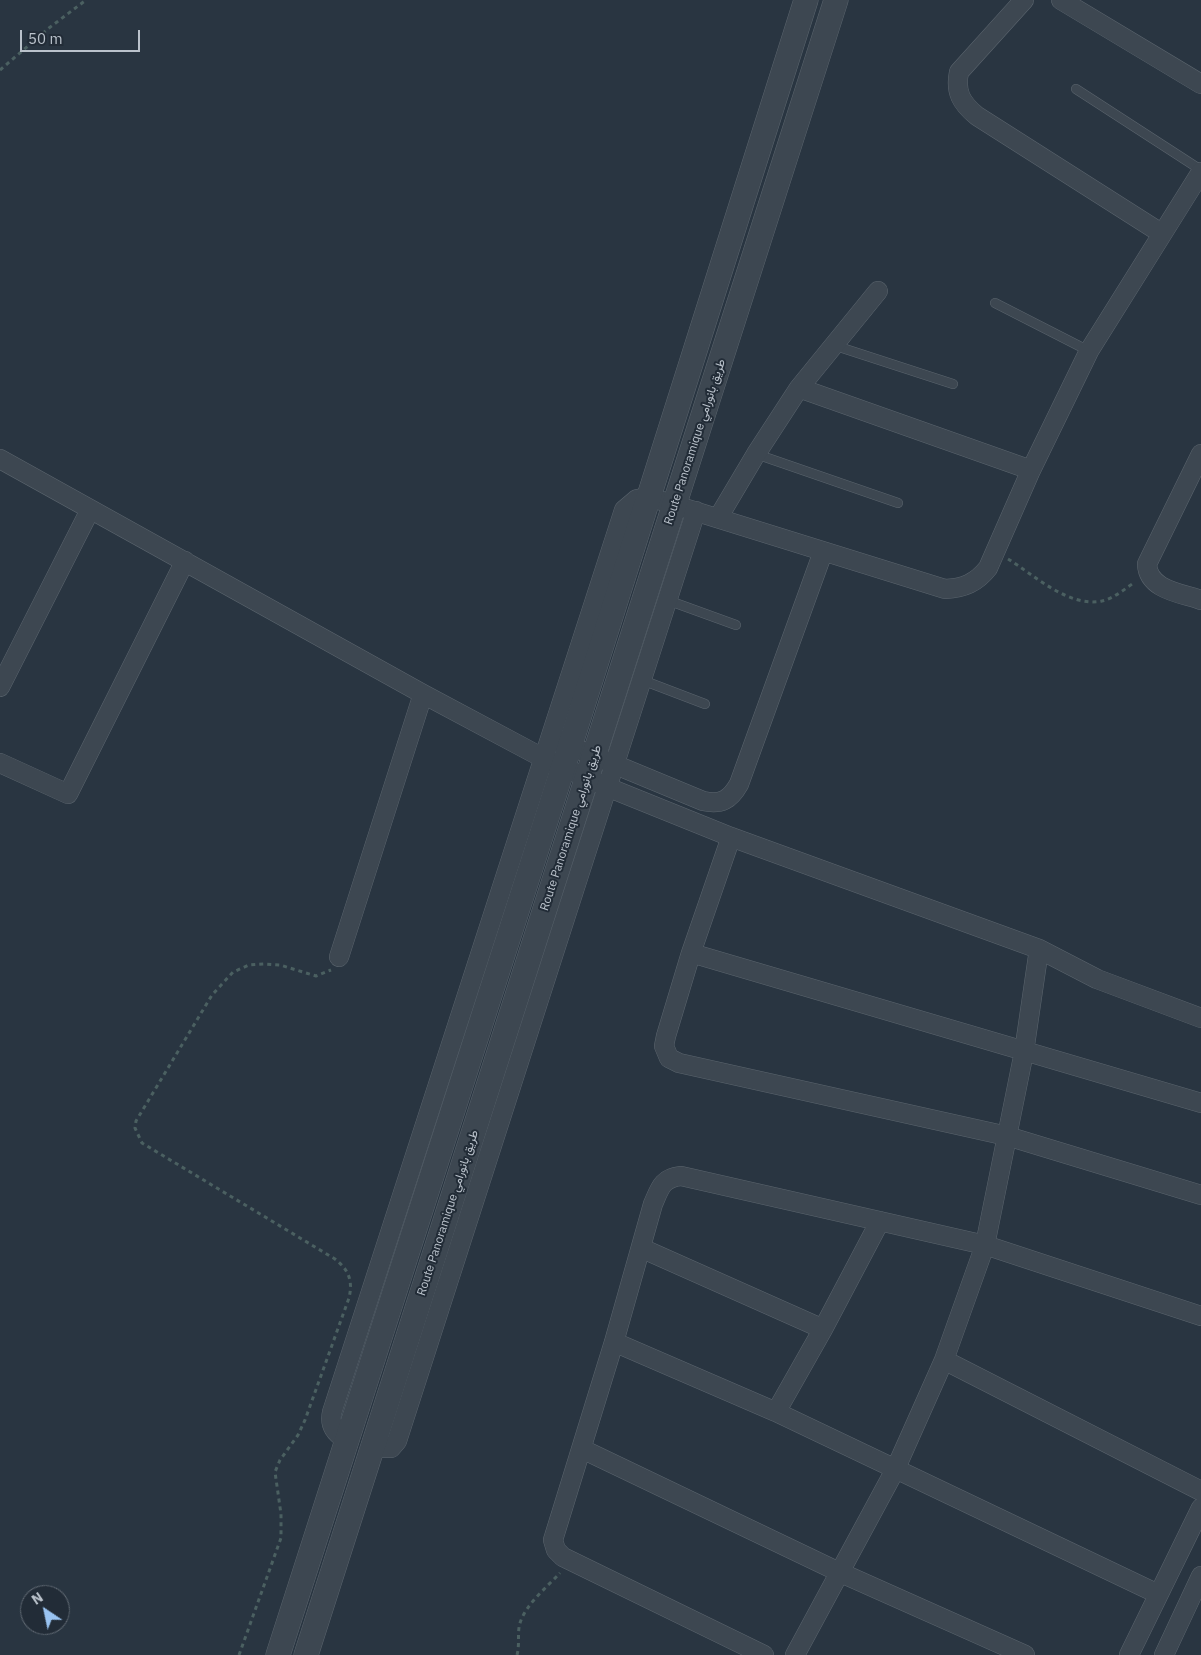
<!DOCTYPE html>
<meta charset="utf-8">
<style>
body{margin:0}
#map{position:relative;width:1201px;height:1655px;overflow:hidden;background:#293541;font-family:"IBM Plex Sans",sans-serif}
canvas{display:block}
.north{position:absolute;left:20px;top:1585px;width:50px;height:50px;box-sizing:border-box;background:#222c37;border:1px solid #5f6872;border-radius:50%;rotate:326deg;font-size:14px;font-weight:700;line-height:20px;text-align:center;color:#bac2cb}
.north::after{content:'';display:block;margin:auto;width:18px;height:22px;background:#99c3f1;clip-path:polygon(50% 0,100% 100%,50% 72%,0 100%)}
.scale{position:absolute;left:20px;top:30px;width:120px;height:22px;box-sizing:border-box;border:2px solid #bac2cb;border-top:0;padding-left:6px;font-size:15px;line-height:18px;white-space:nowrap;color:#bac2cb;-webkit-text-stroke:4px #222c37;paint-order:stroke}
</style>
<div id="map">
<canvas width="1201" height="1655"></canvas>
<div class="north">N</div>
<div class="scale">50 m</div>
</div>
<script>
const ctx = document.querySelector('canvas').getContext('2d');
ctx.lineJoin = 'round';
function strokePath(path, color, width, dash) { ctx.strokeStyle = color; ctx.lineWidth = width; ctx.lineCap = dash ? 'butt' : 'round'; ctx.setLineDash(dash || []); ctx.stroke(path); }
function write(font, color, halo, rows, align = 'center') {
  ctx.font = font + ' "IBM Plex Sans",Vazirmatn,sans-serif'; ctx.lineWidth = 4; ctx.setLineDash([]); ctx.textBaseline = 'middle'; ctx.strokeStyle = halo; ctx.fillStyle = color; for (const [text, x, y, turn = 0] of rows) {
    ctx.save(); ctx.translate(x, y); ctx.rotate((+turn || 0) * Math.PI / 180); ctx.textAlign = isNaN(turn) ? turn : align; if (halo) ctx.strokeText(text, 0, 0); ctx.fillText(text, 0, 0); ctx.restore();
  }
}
const service = new Path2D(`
 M1076,89L1201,170
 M995,303L1089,351
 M833,345L953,384
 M756,454L898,503
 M667,600L736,625
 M642,680L705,704`);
const minor = new Path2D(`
 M1024,0L959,72C955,92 961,103 977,116L1161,233
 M1061,0L1201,84
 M799,388L1031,470
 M1201,454L1147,564C1148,590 1181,593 1201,600
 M0,459L423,694L543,758L607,787L731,837L1039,949L1097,979L1201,1018
 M718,518L756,454L799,388L878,291
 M0,687L90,510
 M558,741L703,801C721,805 730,800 739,784L823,552
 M0,763L68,794L185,561
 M731,837L691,953L666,1036L664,1046L669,1058L679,1063L1007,1136L1201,1195
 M691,953L1201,1103
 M339,957L423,694
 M641,1248L823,1329
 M614,1342L776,1412L1158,1594
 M944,1360L1201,1491
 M776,1412L823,1329L880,1221
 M347,1441C335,1433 329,1426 332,1412L624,510L637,499L649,497L945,589C964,588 976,583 988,568L1031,470L1089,351L1201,172
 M373,1448H391L397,1441L696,511
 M582,1449L839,1572L1025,1655
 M764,1655L563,1557L556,1550L553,1540L614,1342L653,1204C660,1188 662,1178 681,1176L985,1245L1201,1316
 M795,1655L895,1470L944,1360L985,1245L1024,1052L1039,949
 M1129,1655L1201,1508
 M1164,1655L1201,1576`);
const tertiary = new Path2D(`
 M278,1655L570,746L806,0
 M306,1655L836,0`);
strokePath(service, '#5b656e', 10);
strokePath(minor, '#5b656e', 20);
strokePath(tertiary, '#5b656e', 25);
strokePath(new Path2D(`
 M0,70L49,28L86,0
 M1008,559C1034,575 1069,608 1102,601C1113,599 1126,588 1135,582
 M239,1655L281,1538V1514L275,1472L280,1460L298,1435L305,1420L349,1298C353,1281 349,1270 335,1259L142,1143L135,1128L136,1121L212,995L233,972L249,965L265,964L280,965L316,976L331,970
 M517,1655C520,1644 517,1633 520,1623C526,1604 547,1587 560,1573`), '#4b6061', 3, [4, 4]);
strokePath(service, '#3d4751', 9);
strokePath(minor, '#3d4751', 19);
strokePath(tertiary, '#3d4751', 24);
write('12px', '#bac2cb', '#222c37', [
 ["Route Panoramique طريق بانورامي",695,442,-72],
 ["Route Panoramique طريق بانورامي",571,828,-72],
 ["Route Panoramique طريق بانورامي",448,1213,-72]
]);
</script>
